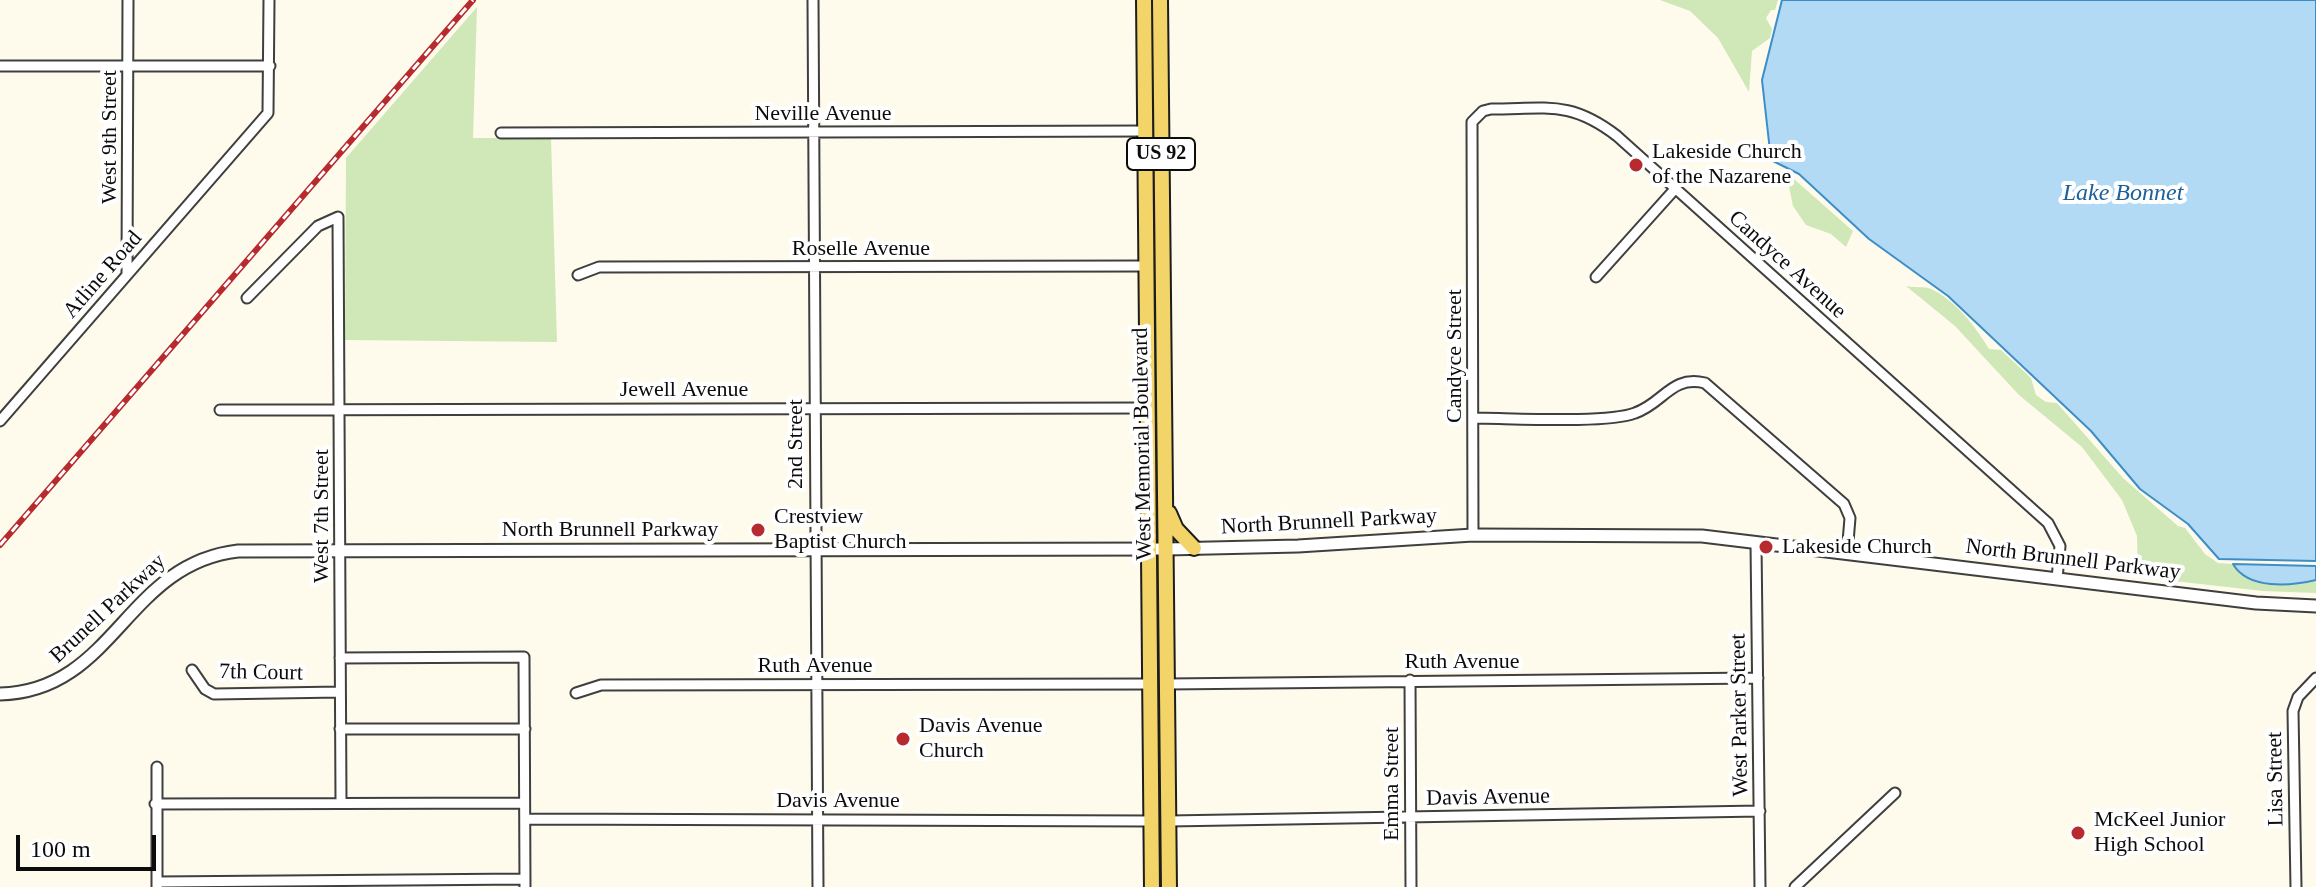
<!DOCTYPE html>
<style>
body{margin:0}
#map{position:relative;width:2316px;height:887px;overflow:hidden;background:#fefbec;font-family:"Times New Roman",serif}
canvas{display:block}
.scale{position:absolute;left:16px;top:835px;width:140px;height:36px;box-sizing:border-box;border:4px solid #0c0c0c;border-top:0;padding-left:10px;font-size:24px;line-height:28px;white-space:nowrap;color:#0c0c0c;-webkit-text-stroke:6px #fff;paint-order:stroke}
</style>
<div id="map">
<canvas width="2316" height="887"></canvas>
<div class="scale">100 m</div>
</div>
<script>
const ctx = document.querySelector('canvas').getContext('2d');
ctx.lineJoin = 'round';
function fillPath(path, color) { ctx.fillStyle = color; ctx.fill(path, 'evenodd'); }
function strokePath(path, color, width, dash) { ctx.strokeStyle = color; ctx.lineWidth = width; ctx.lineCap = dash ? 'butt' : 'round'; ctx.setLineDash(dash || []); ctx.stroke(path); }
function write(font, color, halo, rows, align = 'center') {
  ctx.font = font + ' "Times New Roman",serif'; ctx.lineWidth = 8; ctx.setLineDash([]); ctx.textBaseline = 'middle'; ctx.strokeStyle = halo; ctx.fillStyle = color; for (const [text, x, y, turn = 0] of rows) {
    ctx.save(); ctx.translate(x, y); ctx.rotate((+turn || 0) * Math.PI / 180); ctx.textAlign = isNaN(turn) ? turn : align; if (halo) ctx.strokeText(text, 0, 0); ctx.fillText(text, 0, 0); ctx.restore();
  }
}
fillPath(new Path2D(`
 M1660,0H1778L1775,10H1771L1766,18L1772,29L1770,38L1752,51L1749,92L1718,38L1690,11Z
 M477,7L473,138H551L557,342L345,340L346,158Z
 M1786,172L1853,231L1846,247L1831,234L1806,225L1793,206Z
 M1906,286C1914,288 1924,286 1931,289C1955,300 1976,327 1989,349L2001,350L2031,378L2036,395L2046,402L2057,403L2123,478L2178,526L2185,528L2205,554L2218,563L2233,564L2257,583L2316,580V593L2263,591L2138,577L2137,536L2122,500L2082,447L2019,395L1955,326Z`), '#d0e7b8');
const water = new Path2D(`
 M1782,0H2316V561L2219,559L2188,524L2140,489L2091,431L1948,296L1869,239L1799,174L1771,160L1762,80Z
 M2233,564L2316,566V580C2291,586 2248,590 2233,564Z`);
fillPath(water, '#b3daf4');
strokePath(water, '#3d8ec8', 2);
const minor = new Path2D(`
 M813,0L818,887
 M0,66H270
 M501,133L1145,131
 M127,273L128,0
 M578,275L599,267L1145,266
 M1596,277L1675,189
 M247,298L318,226L338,217L341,801
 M220,410L1147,408
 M1473,418C1509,418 1606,424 1635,413C1664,403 1671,375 1705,383L1844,504L1850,518L1847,554
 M0,421L268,113L269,0
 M1473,535L1472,122L1483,111L1491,109C1547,109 1570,100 1617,136L2048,523L2060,546L2057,579
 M1756,543L1760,887
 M340,658L524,657L525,887
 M192,670L205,689L214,694L340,692
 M1410,680L1411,887
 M1167,684L1758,678
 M576,693L601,685L1150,684
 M340,729H525
 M157,767V887
 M155,804L524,803
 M525,819L1152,821
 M1169,821L1760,811
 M157,882L525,879
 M1795,887L1895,793
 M2296,887L2293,711L2298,697L2316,678`);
const tertiary = new Path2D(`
 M0,694C115,691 125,564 238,551L1167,549L1298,546L1473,535L1702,536L2256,603L2316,606`);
const primary = new Path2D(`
 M1144,0L1152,887
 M1160,0L1169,887
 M1169,513L1176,529L1194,548`);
strokePath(minor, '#3f3f3f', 13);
strokePath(tertiary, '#3f3f3f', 15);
strokePath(primary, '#1d1d1d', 18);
strokePath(minor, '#fff', 9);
strokePath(tertiary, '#fff', 11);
strokePath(primary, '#f3d468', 14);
const rail = new Path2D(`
 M0,545L473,0`);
strokePath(rail, '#b72a2e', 6);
strokePath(rail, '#fff', 3, [9]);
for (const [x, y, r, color] of [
 [1636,165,8,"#b72a2e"],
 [758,530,8,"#b72a2e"],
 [1766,547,8,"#b72a2e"],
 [903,739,8,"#b72a2e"],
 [2078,833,8,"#b72a2e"]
]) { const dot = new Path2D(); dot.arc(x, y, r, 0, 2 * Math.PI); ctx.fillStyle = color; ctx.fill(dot); strokePath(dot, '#fff', 3); }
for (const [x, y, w] of [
 [1161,154,68]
]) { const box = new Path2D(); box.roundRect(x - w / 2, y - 16, w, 32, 6); ctx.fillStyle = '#fff'; ctx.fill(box); strokePath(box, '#0c0c0c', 2); }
write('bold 20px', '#0c0c0c', null, [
 ["US 92",1161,154]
]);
write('22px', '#0c0c0c', '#fff', [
 ["Neville Avenue",823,114],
 ["West 9th Street",110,137,-90],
 ["Roselle Avenue",861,249],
 ["Candyce Avenue",1787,265,42],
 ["Atline Road",103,275,-49],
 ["Candyce Street",1455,356,-90],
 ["Jewell Avenue",684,390],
 ["2nd Street",796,444,-90],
 ["West Memorial Boulevard",1143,444,-91],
 ["West 7th Street",322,516,-90],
 ["North Brunnell Parkway",1329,522,-3],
 ["North Brunnell Parkway",610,530],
 ["North Brunnell Parkway",2073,560,7],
 ["Brunell Parkway",108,609,-43],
 ["Ruth Avenue",1462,662],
 ["Ruth Avenue",815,666],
 ["7th Court",261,673,1],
 ["West Parker Street",1740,715,-91],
 ["Lisa Street",2276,779,-91],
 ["Emma Street",1392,784,-90],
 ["Davis Avenue",1488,798,-1],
 ["Davis Avenue",838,801]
]);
write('22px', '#0c0c0c', '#fff', [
 ["Lakeside Church",1652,152],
 ["of the Nazarene",1652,177],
 ["Crestview",774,517],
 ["Baptist Church",774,542],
 ["Lakeside Church",1782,547],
 ["Davis Avenue",919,726],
 ["Church",919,751],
 ["McKeel Junior",2094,820],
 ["High School",2094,845]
], 'left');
write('italic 24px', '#1b6099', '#fff', [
 ["Lake Bonnet",2123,194]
]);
</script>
